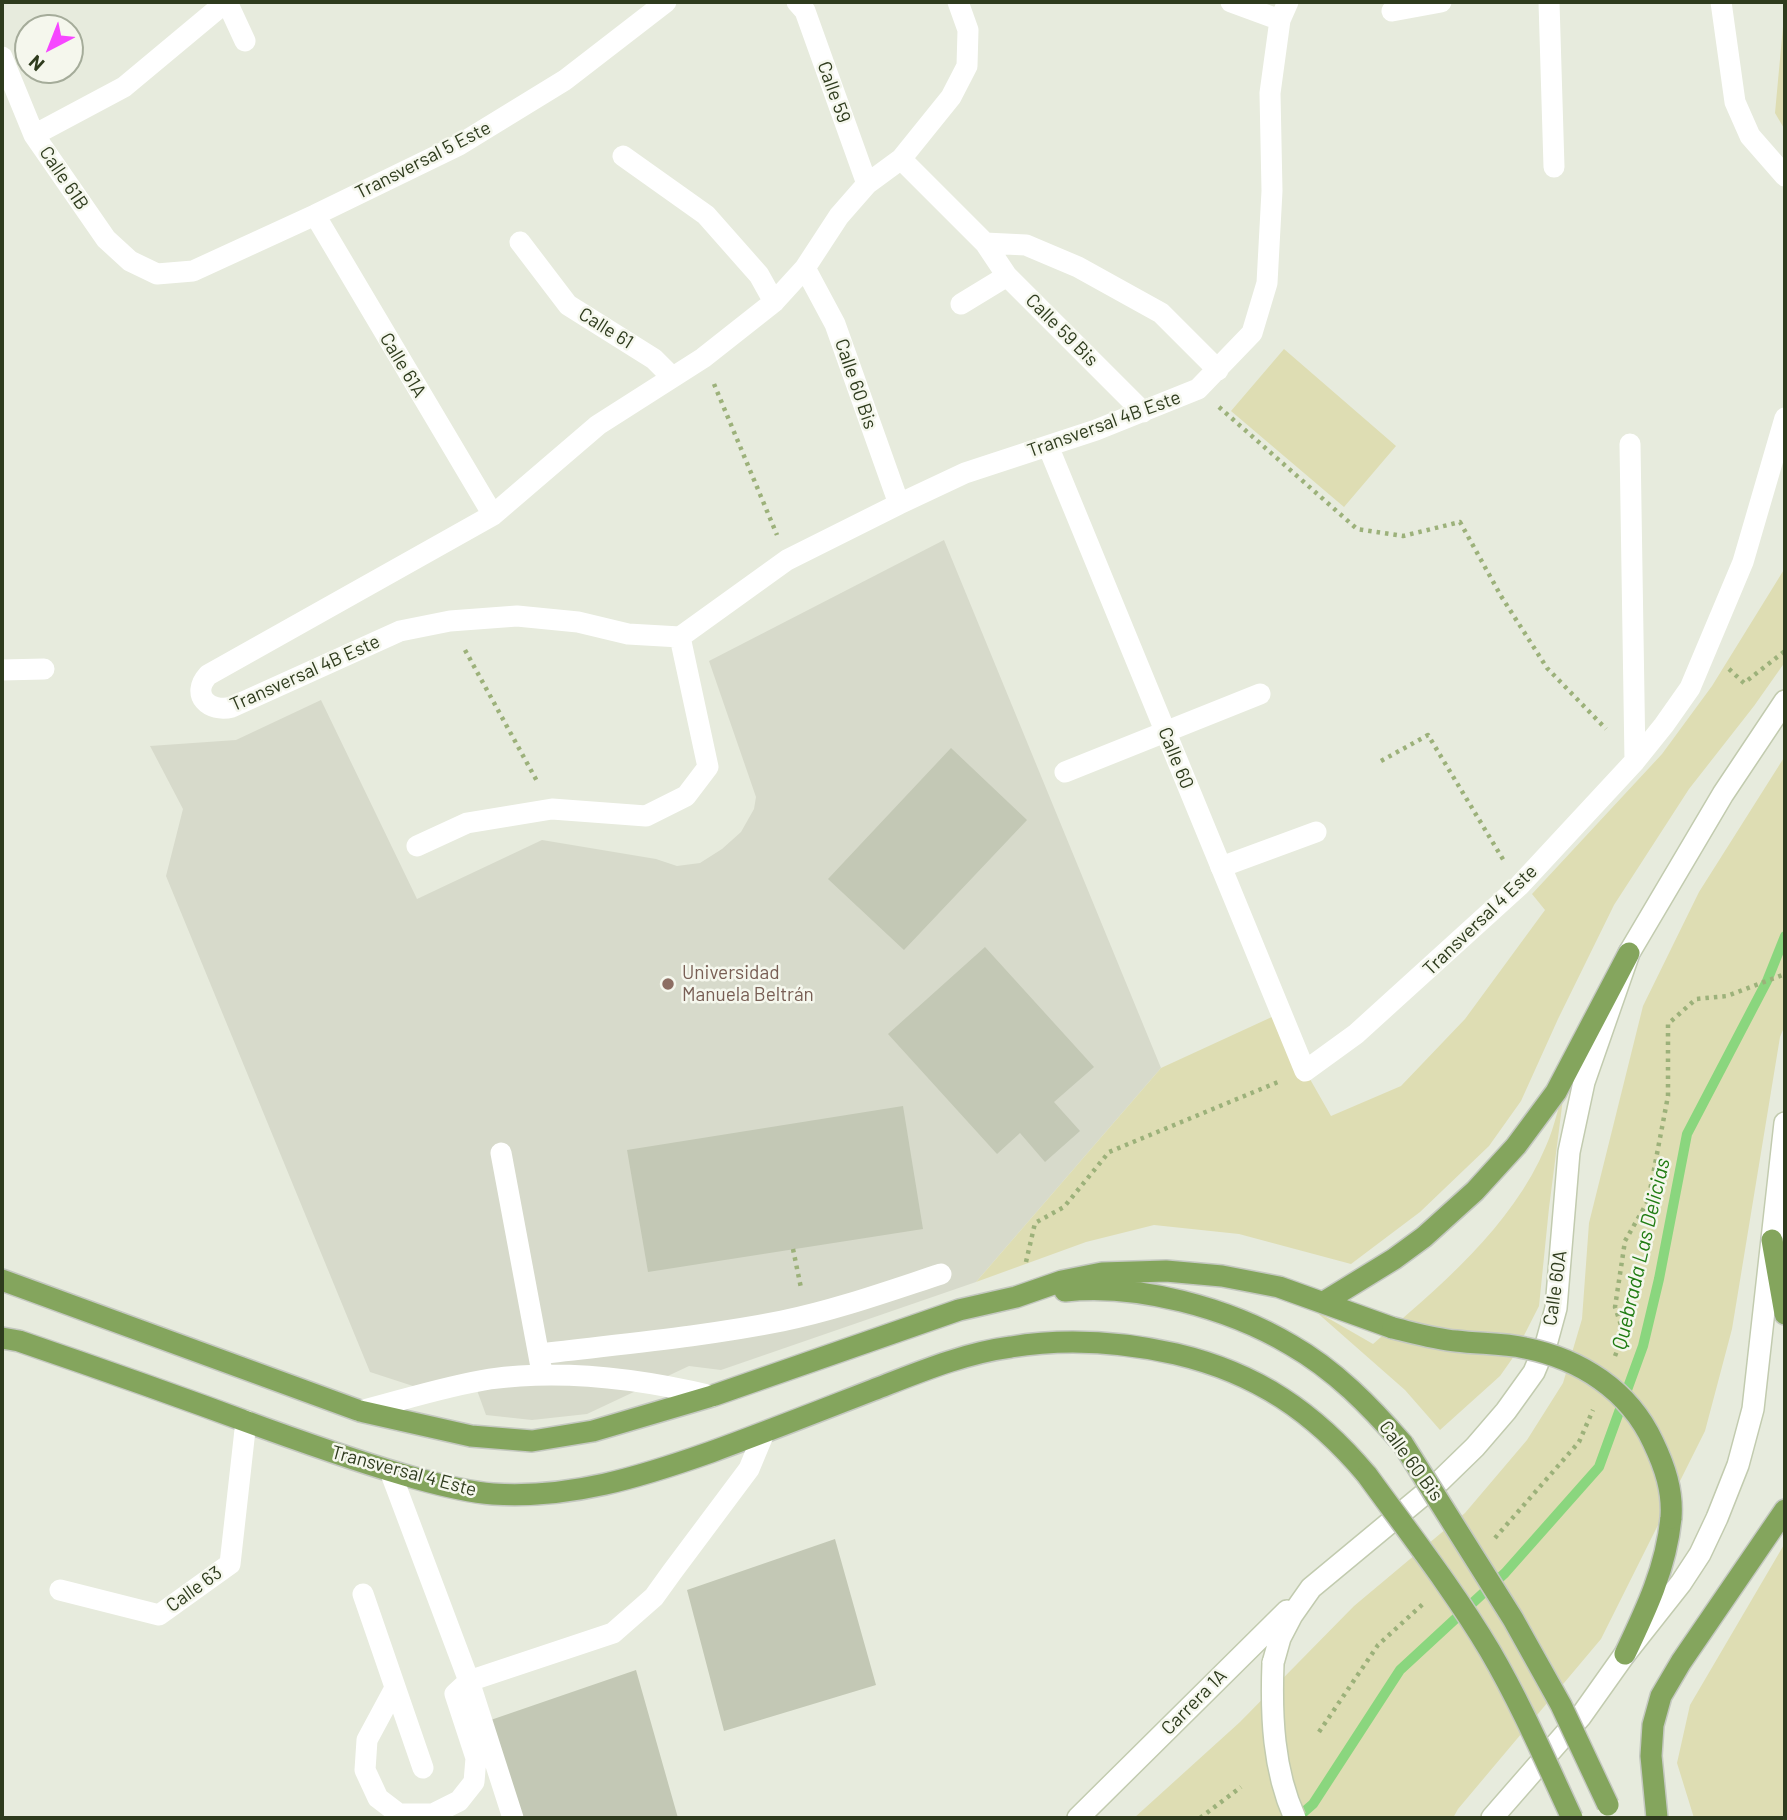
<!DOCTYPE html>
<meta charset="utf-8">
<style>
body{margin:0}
#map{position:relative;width:1787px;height:1820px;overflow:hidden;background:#e7ebdd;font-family:Barlow,sans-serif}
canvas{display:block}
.frame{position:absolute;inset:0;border:4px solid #2e3b1d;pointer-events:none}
.north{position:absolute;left:14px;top:14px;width:70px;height:70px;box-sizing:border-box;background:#f5f7ed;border:2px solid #a5ac9a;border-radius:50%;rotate:222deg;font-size:19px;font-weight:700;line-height:28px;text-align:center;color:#2e3b1d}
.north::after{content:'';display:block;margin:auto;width:24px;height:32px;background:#f646ff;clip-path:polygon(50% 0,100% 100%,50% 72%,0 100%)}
</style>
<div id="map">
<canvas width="1787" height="1820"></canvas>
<div class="frame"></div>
<div class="north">N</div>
</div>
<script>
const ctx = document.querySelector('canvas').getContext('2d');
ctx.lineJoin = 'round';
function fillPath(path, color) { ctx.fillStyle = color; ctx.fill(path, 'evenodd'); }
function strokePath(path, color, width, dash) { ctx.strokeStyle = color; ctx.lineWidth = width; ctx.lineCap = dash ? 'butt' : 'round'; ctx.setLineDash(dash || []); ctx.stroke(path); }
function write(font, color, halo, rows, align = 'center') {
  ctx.font = font + ' Barlow,sans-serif'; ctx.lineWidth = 5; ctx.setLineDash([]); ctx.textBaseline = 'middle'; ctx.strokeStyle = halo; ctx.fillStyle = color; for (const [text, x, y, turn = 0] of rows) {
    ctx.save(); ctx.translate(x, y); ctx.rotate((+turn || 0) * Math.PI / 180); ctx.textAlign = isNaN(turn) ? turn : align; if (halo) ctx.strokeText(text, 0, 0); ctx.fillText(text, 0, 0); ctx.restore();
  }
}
fillPath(new Path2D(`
 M944,540L1161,1068L976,1282L721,1370L689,1366L587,1414L532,1420L486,1415L474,1382L413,1386L370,1372L166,876L183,809L150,746L236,740L321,700L417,899L542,840L656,859L677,866L700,863L722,849L741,832L754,809L756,797L709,661Z`), '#d7dacb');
fillPath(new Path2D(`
 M1785,5V130L1775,113Z
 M1284,349L1396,446L1344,507L1231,411Z
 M1785,568V662L1754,706L1689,789L1614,905L1558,1019L1521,1101L1489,1146L1420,1212L1351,1264L1239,1234L1154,1225L1086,1242L976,1282L1161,1068L1274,1016L1331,1116L1401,1086L1465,1019L1545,910L1532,894L1662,754L1712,686Z
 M1785,756V1025L1780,1037L1732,1329L1705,1431L1601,1639L1458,1809L1453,1818H1134L1240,1722L1354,1606L1465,1513L1527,1440L1563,1383L1582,1319L1589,1223L1643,1006L1699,892Z
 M1565,1083L1549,1208L1539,1306L1512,1359L1500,1376L1440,1430L1405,1390L1314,1310L1373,1344C1439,1287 1512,1227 1546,1146C1555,1126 1559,1104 1565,1083Z
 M1785,1543V1818H1694L1677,1763L1690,1705Z`), '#deddb3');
strokePath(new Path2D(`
 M1297,1818L1313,1804L1400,1670L1505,1573L1599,1467L1643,1346L1659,1279L1687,1134L1767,981L1785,936`), '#8ad67e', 10);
fillPath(new Path2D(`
 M951,748L1027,820L904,950L828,879Z
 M985,947L1094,1067L1054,1102L1080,1131L1045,1162L1020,1133L997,1154L888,1034Z
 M903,1106L923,1229L648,1272L627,1150Z
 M835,1539L876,1685L724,1731L687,1590Z
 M636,1670L678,1818H511L482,1723Z`), '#c3c8b5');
const secondary = new Path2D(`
 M1273,1663L1280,1638L1292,1615L1311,1588L1440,1481L1475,1447L1506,1411L1534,1372L1547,1341L1556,1308L1569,1152L1584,1082L1629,953L1723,794L1785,701
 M1078,1818L1287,1611
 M1492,1818L1581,1716L1625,1654L1681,1583L1700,1554L1717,1518L1738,1465L1753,1409L1785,1123`);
const primary = new Path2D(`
 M1772,1240L1785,1314
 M2,1280L360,1411L471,1436L532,1441L593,1431L712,1396L959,1310L1016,1297L1062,1281L1102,1273L1166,1271L1222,1276L1279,1287L1393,1328
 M1065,1291C1137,1283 1229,1308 1291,1345C1335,1370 1370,1406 1403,1444
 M1324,1302L1394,1259L1424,1237L1475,1191L1516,1146L1556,1092L1629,953
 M2,1338L19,1341C101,1369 183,1398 264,1428C314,1446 364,1464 415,1478C440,1485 467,1492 493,1494C570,1499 640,1477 711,1452C766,1432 819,1411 873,1390C917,1373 964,1353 1011,1347C1066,1338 1122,1342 1176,1354C1257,1373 1314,1412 1367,1475
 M1625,1654C1646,1610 1666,1568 1671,1518
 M1657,1818L1651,1756L1653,1725L1661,1696L1681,1662L1785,1510`);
strokePath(secondary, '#c2cbaf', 24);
strokePath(primary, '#c4c8c0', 24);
strokePath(new Path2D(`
 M714,384L777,535
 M1219,407L1357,529L1403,536L1460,522L1501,596L1547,668L1606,729
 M465,650L538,783
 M1729,669L1744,683L1785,651
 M1381,761L1428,735L1504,861
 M793,1249L801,1288
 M1026,1262L1035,1223L1064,1207L1109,1152L1278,1082
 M1615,1356L1624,1334L1615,1307L1625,1241L1648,1201L1668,1096V1024L1696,999L1727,996L1785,974
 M1495,1538L1579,1442L1593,1410
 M1319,1732L1378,1645L1424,1603
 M1200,1818L1241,1787`), '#9cb17a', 4.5, [3.5, 5]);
strokePath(new Path2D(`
 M2,670L44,669
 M1065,772L1260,694
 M1221,867L1316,832
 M501,1153L541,1367
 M539,1354C620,1344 702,1337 782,1321C836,1310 889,1291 941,1274
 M360,1411C403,1400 446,1386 490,1379C563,1369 641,1379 712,1396
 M390,1471L469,1681L513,1818
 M363,1594L423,1768
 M395,1688L367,1740L365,1770L378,1798L399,1814H433L459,1801L474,1782L476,1758L455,1694L469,1681L613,1633L654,1597L672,1572L749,1469L764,1433`), '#fff', 21);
strokePath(new Path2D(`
 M227,2L245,41
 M797,2L805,11L867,184
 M958,2L968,30L967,66L951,97L901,159L867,184L839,216L805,268L774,302L703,358L598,425L493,515L208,675C190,695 209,713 232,707L400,631L450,621L517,616L578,622L628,634L680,637L787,560L899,504L965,473L1096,430L1198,389L1252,333L1267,283L1272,191L1270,93L1280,20L1288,2
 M1231,2L1280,20
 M1549,2L1554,167
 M1721,2L1735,102L1750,136L1785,176
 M1392,11L1441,2
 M2,57L34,135L106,239L130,261L157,274L193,271L315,215L459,145L565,80L666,2
 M34,135L124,87L226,2
 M623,156L706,215L759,275L774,302
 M901,159L985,243L1007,276L1143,412
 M315,215L493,515
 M520,242L568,305L654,359L671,376
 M985,243L1026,245L1078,267L1161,313L1218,370
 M805,268L835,324L899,504
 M961,304L1007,276
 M1630,444L1635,761
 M1048,446L1305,1071L1356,1034L1519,886L1635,761L1664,725L1690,688L1743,562L1785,418
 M417,846L467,823L552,809L646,816L686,796L708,767L680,637
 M60,1590L159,1615L230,1564L246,1421`), '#fff', 21);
strokePath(secondary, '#fff', 21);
strokePath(primary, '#84a55d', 21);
const secondaryBridge = new Path2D(`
 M1273,1663C1271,1715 1273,1770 1295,1818`);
const primaryBridge = new Path2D(`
 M1393,1328C1414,1333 1435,1339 1456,1341C1479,1344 1503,1343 1525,1348C1580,1359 1629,1390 1653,1442C1665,1467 1673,1491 1671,1518
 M1403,1444L1513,1619L1561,1705L1608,1805
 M1367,1475C1409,1533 1453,1589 1490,1651C1521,1704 1546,1762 1572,1818`);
strokePath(secondaryBridge, '#c2cbaf', 24, []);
strokePath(primaryBridge, '#c4c8c0', 24, []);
strokePath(secondaryBridge, '#fff', 21);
strokePath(primaryBridge, '#84a55d', 21);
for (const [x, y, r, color] of [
 [668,984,7,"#8d6e63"]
]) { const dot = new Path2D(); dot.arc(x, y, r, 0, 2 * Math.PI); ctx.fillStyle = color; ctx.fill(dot); strokePath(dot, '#f5f7ed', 2.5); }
write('19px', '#2e3b1d', '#f5f7ed', [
 ["Calle 59",834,92,70],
 ["Transversal 5 Este",423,160,-27],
 ["Calle 61B",64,178,56],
 ["Calle 61",606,328,32],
 ["Calle 59 Bis",1062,330,45],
 ["Calle 61A",403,365,59],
 ["Calle 60 Bis",856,384,71],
 ["Transversal 4B Este",1104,424,-20],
 ["Transversal 4B Este",305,673,-24],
 ["Calle 60",1176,758,68],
 ["Transversal 4 Este",1480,920,-44],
 ["Calle 60A",1555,1288,-82],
 ["Calle 60 Bis",1411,1461,54],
 ["Transversal 4 Este",404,1471,15],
 ["Calle 63",194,1589,-36],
 ["Carrera 1A",1194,1702,-45]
]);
write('19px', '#785e54', '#f5f7ed', [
 ["Universidad",682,973],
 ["Manuela Beltrán",682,995]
], 'left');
write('italic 21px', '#207c12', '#f5f7ed', [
 ["Quebrada Las Delicias",1641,1254,-77]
]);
</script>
